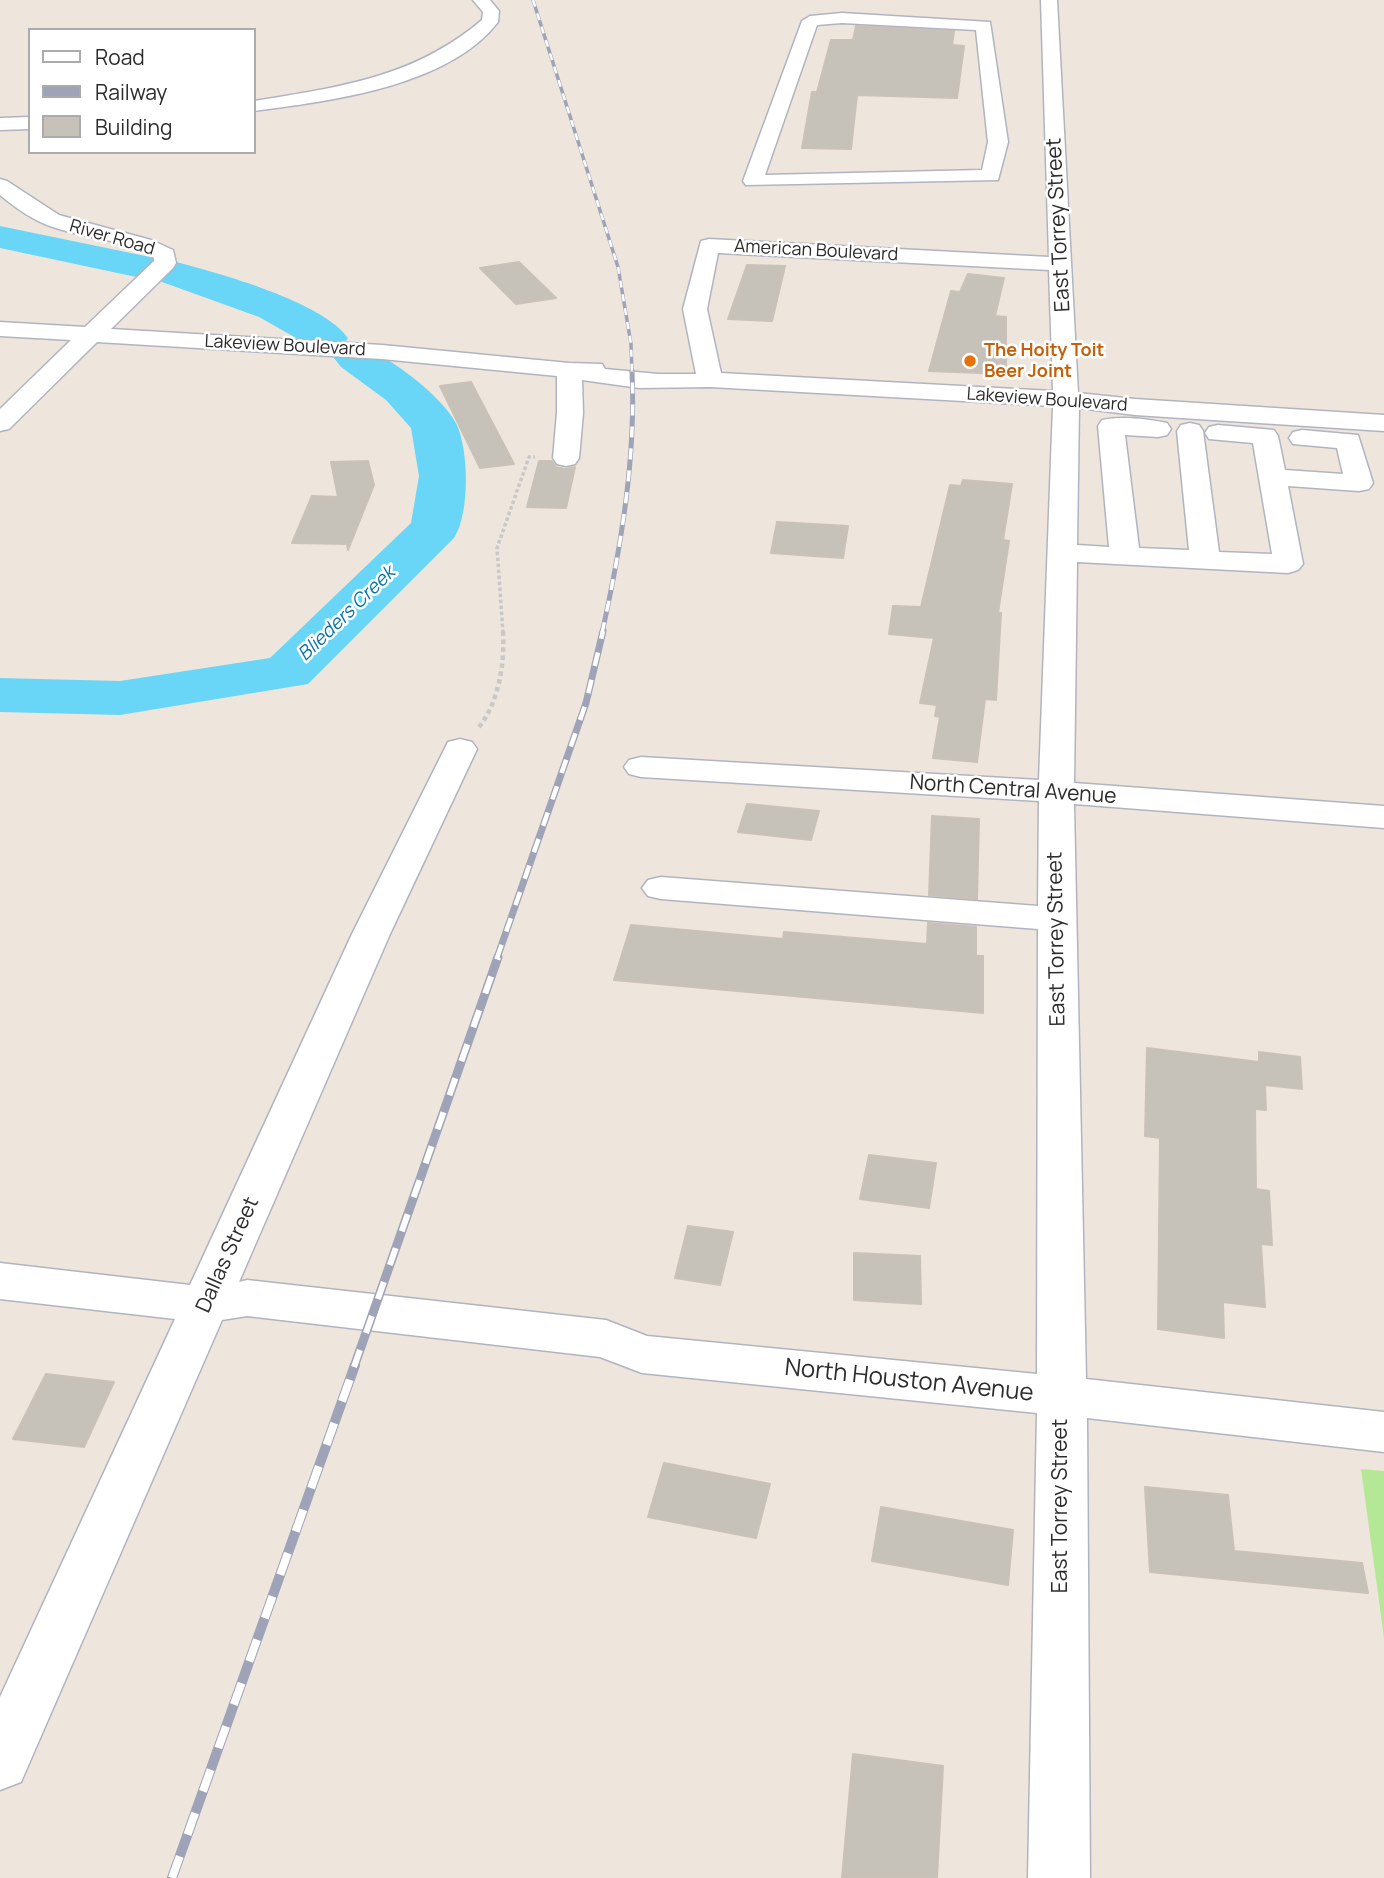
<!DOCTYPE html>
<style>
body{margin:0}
#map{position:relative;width:1384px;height:1878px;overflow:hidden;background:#eee6dd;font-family:Manrope,sans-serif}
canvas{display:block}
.legend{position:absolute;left:28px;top:28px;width:228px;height:126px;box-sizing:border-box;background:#fff;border:2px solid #ababab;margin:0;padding:9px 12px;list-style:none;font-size:21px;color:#2c2c2c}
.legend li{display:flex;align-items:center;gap:14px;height:35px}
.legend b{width:35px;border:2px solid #ababab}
</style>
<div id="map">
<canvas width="1384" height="1878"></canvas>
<ul class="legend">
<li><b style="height:9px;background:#fff"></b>Road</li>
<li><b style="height:9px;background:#9fa3b7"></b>Railway</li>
<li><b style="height:19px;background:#c6c1b9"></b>Building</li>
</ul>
</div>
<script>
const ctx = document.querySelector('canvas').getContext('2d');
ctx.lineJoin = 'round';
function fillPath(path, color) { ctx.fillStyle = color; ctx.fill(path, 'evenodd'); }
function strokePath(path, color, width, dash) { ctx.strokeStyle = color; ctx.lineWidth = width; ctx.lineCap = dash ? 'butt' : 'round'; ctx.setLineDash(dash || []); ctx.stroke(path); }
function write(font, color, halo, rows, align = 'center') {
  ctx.font = font + ' Manrope,sans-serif'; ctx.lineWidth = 5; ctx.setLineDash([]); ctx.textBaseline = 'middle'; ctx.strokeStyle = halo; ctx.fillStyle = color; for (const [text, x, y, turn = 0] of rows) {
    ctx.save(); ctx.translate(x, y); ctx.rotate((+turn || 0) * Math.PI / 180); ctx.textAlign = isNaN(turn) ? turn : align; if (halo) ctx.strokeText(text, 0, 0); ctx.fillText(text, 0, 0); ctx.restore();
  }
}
fillPath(new Path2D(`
 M1361,1469L1384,1471V1638Z`), '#b5e896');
fillPath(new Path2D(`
 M0,226L155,258L161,266L155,274L141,278L0,248Z
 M176,262C219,273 323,302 348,338L342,347L327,351L312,347L259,317L162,282L156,274L162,266Z
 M356,345C385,352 442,396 456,423C469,449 470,514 454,538L308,684L120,715L0,712V678L120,681L270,658L411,523L419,476L411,428L386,400L341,367L334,358L341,349Z`), '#69d6f7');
const building = new Path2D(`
 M856,26L954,31L952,45L964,46L957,98L857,95L851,149L802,148L812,92H817L831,40H853Z
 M519,262L556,298L516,304L480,268Z
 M747,265L785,266L772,321L728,319Z
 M968,274L1004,278L995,316L1006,317V374L929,371L951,291L960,292Z
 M471,382L514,464L480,468L440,386Z
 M368,461L374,485L348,550L347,544L292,543L312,496L338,497L331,462Z
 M539,461H552L556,467L565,469L575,467L566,508L527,507Z
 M963,480L1012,484L1003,540L1009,541L998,613H1001L996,700L985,699L977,762L933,758L940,717L935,716L937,705L920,703L934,638L889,634L893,606L921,607L950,485L961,486Z
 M777,522L848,526L843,558L771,553Z
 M747,804L819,811L811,840L738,832Z
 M932,816L979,819L977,899L929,895Z
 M928,923L976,927V956H983V1013L614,980L631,925L783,939L784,932L927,944Z
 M1147,1048L1259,1062V1052L1300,1057L1302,1089L1265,1085L1266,1110L1255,1109L1256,1189L1269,1191L1272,1245L1261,1244L1265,1307L1223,1302L1224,1338L1158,1329L1160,1138L1145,1136Z
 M869,1155L936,1163L929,1208L860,1199Z
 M688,1226L733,1232L720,1285L675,1278Z
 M854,1253L920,1256L921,1304L854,1300Z
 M46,1374L114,1382L84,1447L13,1439Z
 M664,1463L770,1484L756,1538L648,1517Z
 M1145,1487L1228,1495L1234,1551L1362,1563L1368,1593L1150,1572Z
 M881,1507L1013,1530L1008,1585L872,1561Z
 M853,1754L943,1766L937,1878H842Z`);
fillPath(building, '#c6c1b9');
strokePath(building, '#cac2b6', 2);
const minor = new Path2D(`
 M473,0H490L499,11L498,22C448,87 329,101 254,111V101C339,87 414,78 482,20L483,12Z
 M1041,0H1057L1078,393L1135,399L1384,415V431L1135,415L1079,408L1077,545L1109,547L1098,426L1102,420C1121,416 1148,419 1167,423L1171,429L1167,435L1158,437L1125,435L1139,548L1189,550L1177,431L1181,425L1190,423L1199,425L1203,431L1219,552L1272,554L1253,443L1209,439L1205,433L1209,427L1218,425L1274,430L1278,436L1285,470L1343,474L1337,448L1293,444L1289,438L1293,432L1302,430L1358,435L1373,483L1369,489L1359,491L1288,486L1303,564L1298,570L1288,573L1077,562L1074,783L1384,806V828L1074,804L1086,1379L1384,1412V1452L1087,1418L1090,1878H1028L1037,1413L642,1373L600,1357L247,1316L222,1320L21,1782L0,1790V1697L175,1319L0,1299V1263L190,1285L352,934L448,742L460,739L472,742L477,749L390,934L239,1282L247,1280L606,1320L647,1336L1037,1374L1038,929L661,899L648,896L642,888L648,880L661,877L1038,906L1039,801L641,777L629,774L624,767L629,760L641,757L1039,780L1053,406L710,387L639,388L582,380L583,413L579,458L575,464L566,466L557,464L553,458L557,413V376L382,359L97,342L9,429L0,431V409L71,340L0,336V322L85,327L154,261V258C125,239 88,239 56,228C35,222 17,209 0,195V179L7,181L59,215L151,240L173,250L176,263L173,268L111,329L382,345L569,363L602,364L605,369L658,374H696L683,309L701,241L709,239L1049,257ZM718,253L1049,270L1053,391L721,373L707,309Z
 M842,13L990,22L1008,142L998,180L746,185L743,181L802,21L810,16ZM842,23L976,30L988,142L982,170L765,175L817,25Z
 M30,117V129L0,130V118Z`);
strokePath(minor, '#b1b4c0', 3);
strokePath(new Path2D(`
 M503,633L497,548L529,457H535`), '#c8c8c8', 3.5, [3.5, 2.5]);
strokePath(new Path2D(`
 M479,727C499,702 505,662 503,631`), '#c8c8c8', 4.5, [4.5, 3.5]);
fillPath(minor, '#fff');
const railFar4 = new Path2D(`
 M533,0L618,267L631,344L632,373`);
const railFar3 = new Path2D(`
 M602,633C621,547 636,459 632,371`);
const railFar2 = new Path2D(`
 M497,958L586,703L603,631`);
const railFar1 = new Path2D(`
 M354,1367L498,957`);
const rail = new Path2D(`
 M172,1878L355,1365`);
strokePath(railFar4, '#9fa3b7', 3.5);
strokePath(railFar3, '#9fa3b7', 5);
strokePath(railFar2, '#9fa3b7', 7);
strokePath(railFar1, '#9fa3b7', 9);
strokePath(rail, '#9fa3b7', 10);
strokePath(railFar4, '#fff', 2.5, [7]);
strokePath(railFar3, '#fff', 3.5, [11]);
strokePath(railFar2, '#fff', 4.5, [14]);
strokePath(railFar1, '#fff', 6, [18]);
strokePath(rail, '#fff', 8, [23]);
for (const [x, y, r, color] of [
 [970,361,7,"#e8710a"]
]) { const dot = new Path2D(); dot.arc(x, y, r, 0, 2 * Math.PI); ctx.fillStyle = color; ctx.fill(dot); strokePath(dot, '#fff', 2.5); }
write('18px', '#2c2c2c', '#fff', [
 ["River Road",112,238,16],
 ["American Boulevard",816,251,3],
 ["Lakeview Boulevard",285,346,3],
 ["Lakeview Boulevard",1047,400,4]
]);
write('bold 18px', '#c56008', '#fff', [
 ["The Hoity Toit",984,351],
 ["Beer Joint",984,372]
], 'left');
write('italic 19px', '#0474a8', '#fff', [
 ["Blieders Creek",347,614,-44]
]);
write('21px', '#2c2c2c', '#fff', [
 ["East Torrey Street",1059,225,-93],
 ["North Central Avenue",1013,790,4],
 ["East Torrey Street",1057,939,-91],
 ["Dallas Street",228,1255,-66],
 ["East Torrey Street",1061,1506,-90]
]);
write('24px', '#2c2c2c', '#fff', [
 ["North Houston Avenue",909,1381,6]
]);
</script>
